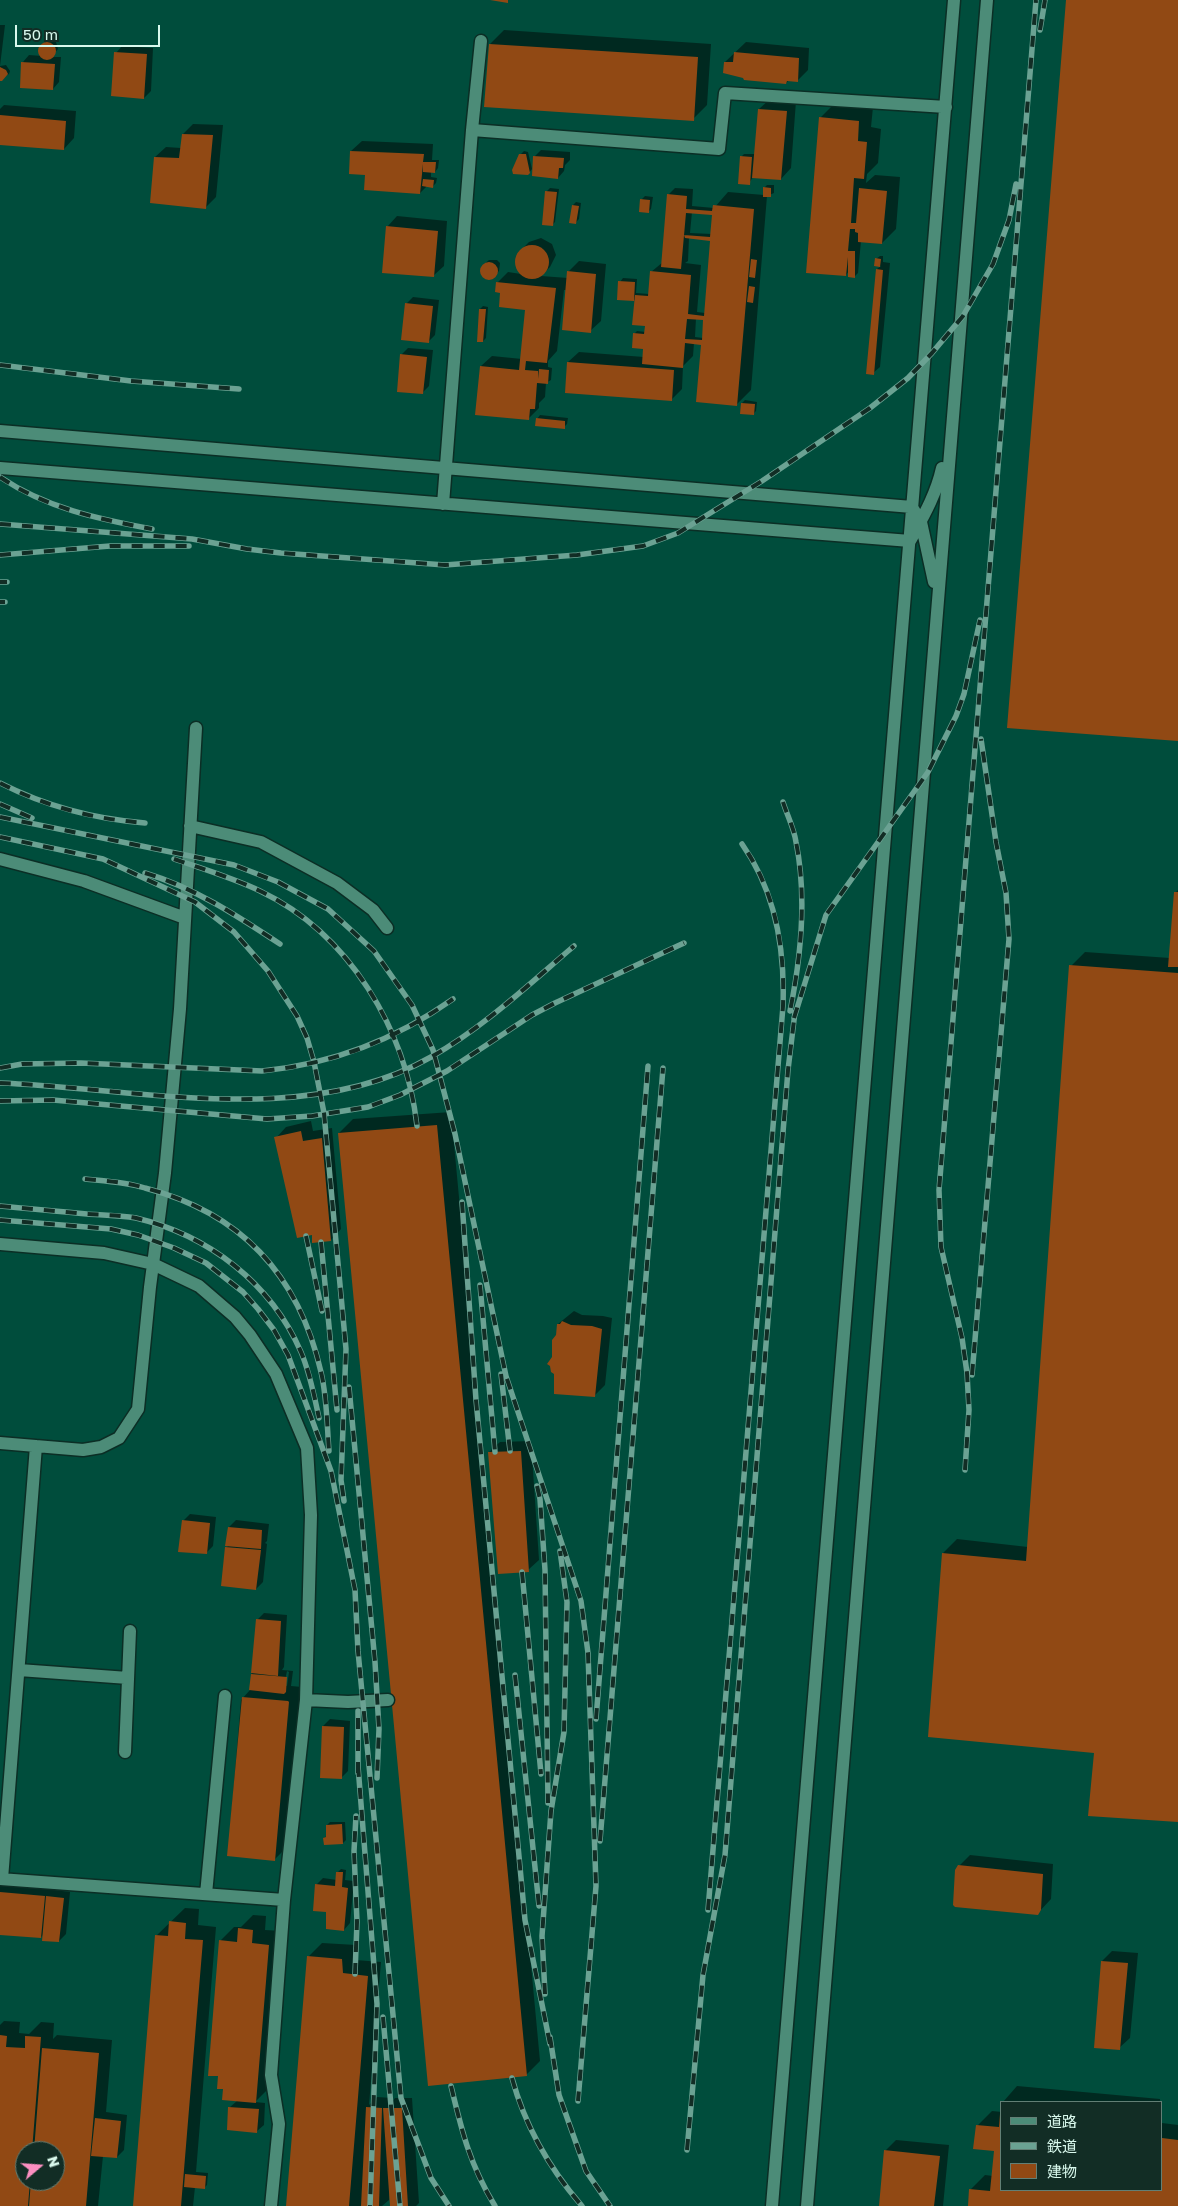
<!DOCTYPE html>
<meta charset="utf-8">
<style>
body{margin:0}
#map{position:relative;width:1178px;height:2206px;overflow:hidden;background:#004d3c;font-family:"Golos Text","Noto Sans JP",sans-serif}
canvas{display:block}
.legend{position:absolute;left:1000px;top:2101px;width:162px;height:90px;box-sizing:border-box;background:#122d25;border:1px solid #627f75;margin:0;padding:6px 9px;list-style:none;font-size:15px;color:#d9f9ed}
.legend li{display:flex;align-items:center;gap:10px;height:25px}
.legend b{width:25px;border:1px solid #627f75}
.north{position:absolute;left:15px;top:2141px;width:50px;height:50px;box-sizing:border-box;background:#122d25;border:1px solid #627f75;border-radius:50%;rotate:72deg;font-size:14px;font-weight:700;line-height:20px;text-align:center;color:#d9f9ed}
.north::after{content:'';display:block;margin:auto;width:18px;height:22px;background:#fc8fc1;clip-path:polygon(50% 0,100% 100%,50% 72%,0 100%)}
.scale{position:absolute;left:15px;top:25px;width:145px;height:22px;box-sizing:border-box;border:2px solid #d9f9ed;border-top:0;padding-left:6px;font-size:15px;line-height:18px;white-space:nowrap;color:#d9f9ed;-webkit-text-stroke:4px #122d25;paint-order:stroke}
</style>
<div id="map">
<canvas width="1178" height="2206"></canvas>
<ul class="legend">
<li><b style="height:6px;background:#4c8c78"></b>道路</li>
<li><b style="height:6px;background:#6ba293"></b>鉄道</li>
<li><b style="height:14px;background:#914914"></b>建物</li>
</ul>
<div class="north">N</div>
<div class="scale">50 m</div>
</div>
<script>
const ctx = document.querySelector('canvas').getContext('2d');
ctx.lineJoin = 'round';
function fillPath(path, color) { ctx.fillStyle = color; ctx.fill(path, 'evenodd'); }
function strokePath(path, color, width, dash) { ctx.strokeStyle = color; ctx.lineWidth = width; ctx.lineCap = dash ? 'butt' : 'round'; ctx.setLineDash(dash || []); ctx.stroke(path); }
fillPath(new Path2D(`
 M0,25H5L0,66Z
 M504,30L711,44L707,105L693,119L490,44Z
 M48,40L56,42L58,49L51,57H61L59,82L53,89L23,62L29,55L42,56L39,53V49Z
 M746,42L809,48L808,70L797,81L789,80L786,83L725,62Z
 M122,46L153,48L151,91L144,98L116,53Z
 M6,65L10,71L9,74L0,79V66Z
 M770,99L796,101L791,168L781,179L753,177L749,183L741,157L744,154H755L759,109Z
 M834,104L873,107L871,127L881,129L878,163L867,174L866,183L875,175L900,177L896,229L882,243L861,241L858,273L855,276L849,271L846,275L820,118Z
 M4,105L76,111L74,138L64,149L0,144V109Z
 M193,124L223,125L216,197L206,207L155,157L166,147L181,148L183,134Z
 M362,141L433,144L432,160H439L438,168L435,172L431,171V177L437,178L436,183L433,186H427L420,193L366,174L351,151Z
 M541,150L570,152V160L565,165L564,171L558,178L534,157Z
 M524,151L528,152L532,169L528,174L520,155Z
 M767,185H774V193L767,196L751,390L737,404L703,342L694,343L693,356L683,366L682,389L671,400L568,362L579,352L644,357L645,345L634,334L637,331L646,332L647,323L636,300L619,298L620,282L623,278L637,279L636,293L649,294L651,272L663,262L668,195L675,188L693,189L692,206L714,208L728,192L764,195V188ZM714,211L712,234L690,233L692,212ZM712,237L705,313L697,312L701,265L685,263L688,261L689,238ZM705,317L703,338L695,337L696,318Z
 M550,188L559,189L555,222L552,225L547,191Z
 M645,196L653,197L651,209L648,212L642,199Z
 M576,202L581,203L579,219L576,222L573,205Z
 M397,216L447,221L444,266L433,276L387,227Z
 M541,238L552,244L556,255L550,267L541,276L568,278V272L579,261L606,264L601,321L590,331L567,290H564L557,351L548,361V367L552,368L551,380L546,383L545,397L539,403V408L528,419L481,366L492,356L522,359L526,309L501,292L497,283L508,272L521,274L516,261L522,249L529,242Z
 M880,256H883V262L890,263L880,367L873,373L877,269L881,266L875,265L876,259Z
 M489,260H497L500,263L499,271L492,278L485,277L482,275V266Z
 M413,297L439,300L435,335L428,342L406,304Z
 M483,306L488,307L486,338L483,341L480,309Z
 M408,348L433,350L429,386L422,393L401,355Z
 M745,400L757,402L756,411L753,414L742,403Z
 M540,415L568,418L567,424L564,427L537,419Z
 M1178,890V1821L1095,1752L943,1553L957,1539L1028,1547L1071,966L1085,952L1170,958L1175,893Z
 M451,1112L540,2061L526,2075L339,1133L353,1119Z
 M311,1121L313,1131L332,1128L341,1229L331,1240L313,1233L276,1138L286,1127Z
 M574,1311L582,1315L603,1316L612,1318L605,1385L594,1396L553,1357L558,1324Z
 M531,1441L539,1560L528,1570L489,1452L500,1442Z
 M190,1514L216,1517L213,1546L206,1553L183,1521Z
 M236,1520L269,1524L267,1541L265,1543L267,1544L263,1582L256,1589L226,1548L229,1545V1527Z
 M264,1613L287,1615L284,1667L282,1670L293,1671L291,1686L302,1687L288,1846L274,1860L228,1855L241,1700L250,1690L257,1620ZM287,1671L289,1672L287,1686H284Z
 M330,1719L350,1721L348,1771L341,1778L323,1726Z
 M330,1822H345L346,1840L343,1843L324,1838L328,1835L327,1825Z
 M970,1855L1053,1864L1051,1899L1038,1913L959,1866Z
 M341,1869L346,1870L345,1880L354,1881L350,1923L344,1930L328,1911L316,1885L323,1878L337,1880L338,1872Z
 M0,1884L55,1886V1890L70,1892L66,1934L59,1941L44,1934L41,1937L0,1933Z
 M185,1908L199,1909L198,1925L216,1927L196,2172L208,2173L207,2185L204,2188L195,2187L193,2206H134L156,1936Z
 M253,1915L266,1916L265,1930L282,1931L270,2087L255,2102L265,2103L264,2125L257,2131L229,2108L238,2100L220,1941L234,1927H241Z
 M322,1943L356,1945V1960L381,1962L369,2105L377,2097L392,2098V2102L395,2098H412L419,2203L416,2206H392L391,2193H389V2200L382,2206H287L308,1957Z
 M1112,1951L1138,1953L1130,2038L1119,2048L1102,1961Z
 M4,2021L20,2022L19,2033L29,2034L41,2022L54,2023L53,2039L57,2035L112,2040L106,2112L127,2115L124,2150L117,2157L103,2156L98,2206H0V2025ZM25,2151H55V2181H25Z
 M1017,2086L1160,2099V2102H1003Z
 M992,2111L1002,2112V2190H1162V2123L1178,2125V2206H969L971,2189L985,2175L993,2176L995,2150L978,2125Z
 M896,2140L949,2145L943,2206H880L885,2151Z`), '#0007');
fillPath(new Path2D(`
 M490,0H508V3Z
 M1066,0H1178V741L1007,728Z
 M38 51a9 9 0 1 1 18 0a9 9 0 1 1-18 0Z
 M489,44L698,57L694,121L484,107Z
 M114,52L147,54L144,99L111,96Z
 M734,52L799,58L798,82L787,81L786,84L744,80L743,78L723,73L724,62H733Z
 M21,62L55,64L53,90L20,88Z
 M0,67L6,70L8,74L2,81H0Z
 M758,109L787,111L781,180L752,178Z
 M0,115L66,121L64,150L0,145Z
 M819,117L859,121L858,141L867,142L864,179L854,178L851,223H856L859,188L887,191L882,244L858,242V233L855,232V229H850L848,251H855V278L848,277V257L846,276L806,273Z
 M182,134L213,135L206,209L150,203L154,157L179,158Z
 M350,151L424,154L423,162H436L435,173L423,172V164L420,194L364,190L365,175L349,174Z
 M519,154H526L530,173L528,175L513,174L512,170Z
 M533,156L564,158L563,168H559L558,179L532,176Z
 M740,156L752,157L750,185L738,184Z
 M423,179L434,180L433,188L422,186Z
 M763,187L771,188V197H763Z
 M545,191L557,192L553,226L542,225Z
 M667,194L687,196L686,209L712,211L713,205L754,209L737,406L696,402L701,345L685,343L683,368L642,364L643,349L632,348L633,333L644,334L645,326L632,325L635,295L648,296L650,271L691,275L688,314L704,316L710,241L685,238L684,235L710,237L712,215L686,213L681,269L661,267ZM687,319L703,320L702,340L685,339Z
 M640,199L650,200L649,213L639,212Z
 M572,205L579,206L576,224L569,223Z
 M386,226L438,231L434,277L382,273Z
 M515 262a17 17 0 1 1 34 0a17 17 0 1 1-34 0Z
 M875,258L881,259L880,267L874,266Z
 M751,259L757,260L755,278L749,277Z
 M480 271a9 9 0 1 1 18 0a9 9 0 1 1-18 0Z
 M876,269L883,270L874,375L866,374Z
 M567,271L596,274L591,333L562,330Z
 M618,281L635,282L634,301L617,300Z
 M496,282L556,288L547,363L526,361L525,370L538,371V379L539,369L549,370L548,384L537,383L535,409H530L529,420L475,415L480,366L519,370L525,310L499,307L500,293L495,292Z
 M749,286L755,287L753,303L747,302Z
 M405,303L433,306L429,343L401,340Z
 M479,309H486L483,342H477Z
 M400,354L427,357L423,394L397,392Z
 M567,362L674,370L672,401L565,393Z
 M741,403L755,404L754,415L740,414Z
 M536,418L565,421V429L535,426Z
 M1174,892H1178V967H1168Z
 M1069,965L1178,973V1822L1088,1816L1094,1753L928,1737L942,1553L1026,1561Z
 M437,1125L527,2076L428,2086L338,1133Z
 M301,1131L303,1141L322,1138L331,1241L312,1243V1235L297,1238L274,1137Z
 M562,1321L571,1325L592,1326L602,1329L595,1397L554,1394V1374L551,1372L550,1366L547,1364L552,1357V1340L556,1335L557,1324H560Z
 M521,1451L529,1572L498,1574L488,1452Z
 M182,1520L210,1523L207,1554L178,1552Z
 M228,1527L262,1530L261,1549L225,1546Z
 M225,1547L261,1550L256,1590L221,1586Z
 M256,1619L281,1621L278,1676L251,1673Z
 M251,1674L287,1677L286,1692L284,1694L249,1690Z
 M242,1697L288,1701L289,1702L275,1861L227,1856Z
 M322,1726L344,1727L342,1779L320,1778Z
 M342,1824L343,1844L324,1845L323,1838L326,1837V1825Z
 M958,1865L1043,1874L1041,1910L1038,1915L955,1907L953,1905L955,1870Z
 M336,1872H343L342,1887L348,1888L344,1931L326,1929V1912L313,1911L315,1884L335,1886Z
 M0,1892L45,1896L41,1938L0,1935Z
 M46,1896L64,1898L59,1942L42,1941Z
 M169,1921L186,1923L185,1939L203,1940L181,2206H133L155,1935L168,1936Z
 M238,1928L253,1930L252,1943L269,1945L256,2103L222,2100L223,2089H217L218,2076H208L219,1940L237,1942Z
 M307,1956L342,1959L343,1973L368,1976L349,2206H286Z
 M1101,1961L1128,1963L1120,2050L1094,2048Z
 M0,2035L7,2036L6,2047L25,2048V2036L41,2037L32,2151H25V2181H30L28,2206H0Z
 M42,2048L99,2053L86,2206H29L31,2181H55V2151H34Z
 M228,2107L259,2109L257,2133L227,2130Z
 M366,2107L382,2108L379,2206H361Z
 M383,2108H402L408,2206H390Z
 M1000,2114L1002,2190H1162V2138L1178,2140V2206H968L969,2189L990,2191L994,2151L973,2149L976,2125L999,2127Z
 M95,2118L121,2121L117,2158L91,2156Z
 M884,2150L940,2156L934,2206H879Z
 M185,2174L206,2176L205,2189L184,2187Z`), '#914914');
const minor = new Path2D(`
 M472,130L481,41
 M0,431L912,507L921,522L934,582
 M0,468L910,541C923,517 936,495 942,468
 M443,504L472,130L719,149L725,93L946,107
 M190,826L261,842L337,883L373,910L387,928
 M0,859L84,881L185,918
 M0,1244L104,1253L153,1264L199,1286L235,1317L250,1335L276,1374L307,1448L311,1515L306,1700L284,1900L271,2075L279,2124L271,2206
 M0,1443L83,1450L101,1447L119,1438L138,1409L150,1287L165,1173L180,1009L196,728
 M19,1670L128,1678
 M306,1700L348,1702L388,1700
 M125,1752L130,1631
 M0,1879L284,1900
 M2,1879L36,1446
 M206,1894L225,1696
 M772,2206L954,0
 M807,2206L987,0`);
strokePath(minor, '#0b2e25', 15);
strokePath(minor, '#4c8c78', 12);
const rail = new Path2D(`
 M1040,30L1045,0
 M0,365L131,381L239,389
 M0,477C46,508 98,519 152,529
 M0,524L192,539L247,549L281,553L445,565L577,555L643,546L678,533L762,481L870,408L908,378L932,353L963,316L993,264L1009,220L1016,184
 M0,555L110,546H189
 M0,582H7
 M0,602H5
 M0,783C47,807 93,819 145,823
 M783,802C787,815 794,828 796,842C807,896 801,957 790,1011
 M0,804L32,818
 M0,817L234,865L278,882L328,909L374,951L412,1005L433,1050L455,1134L506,1376L581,1601L588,1653L596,1886L578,2101
 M0,837L103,859L195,902L234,932L268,971L297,1016L307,1038L314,1062L324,1113L346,1349L341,1480L344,1501
 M174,859C203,869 233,878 260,891C350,934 406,1030 417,1126
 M145,873C195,888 236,915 280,944
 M794,1018L826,915L928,772L956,716L964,694L980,620
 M0,1068L22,1064L81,1063L262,1071C333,1064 395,1040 453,999
 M0,1083C137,1088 306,1129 431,1057C484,1027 528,985 574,946
 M0,1101L53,1100L267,1119L312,1116L368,1107L400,1095L447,1071L532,1015L555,1003L684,943
 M85,1179C105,1181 126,1182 145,1188C242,1213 299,1276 321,1372C327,1397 327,1426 329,1451
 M462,1202L476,1400L525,1920L550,2044
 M0,1206C29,1209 58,1211 87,1214C103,1215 120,1215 136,1218C208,1235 271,1283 301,1352C310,1373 314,1395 319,1418
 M0,1220L111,1229L138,1235L174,1248L206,1263L243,1292L258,1309L274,1330L288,1355L331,1471L355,1590L358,1651L401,2098L431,2178L449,2206
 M306,1236L322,1311
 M321,1242L337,1410
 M480,1285L495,1452
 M501,1374L510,1451
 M972,1375L1009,939L1006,893L996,842L981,739
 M349,1387L375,1662L379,1729L377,1778
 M965,1470L969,1410L967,1373L962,1338L941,1247L939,1190L1036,0
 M537,1486L540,1499L545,1570L548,1803
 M522,1572L541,1774
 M515,1675L539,1906
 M596,1719L648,1066
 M358,1766L377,2004L370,2206
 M358,1773V1711
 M600,1841L663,1068
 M708,1910L783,1006C785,949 776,892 742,844
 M355,1974L357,1922L354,1851L356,1816
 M545,1994L542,1936L551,1811L564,1732L567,1602L560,1551
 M383,2017L400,2206
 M550,2037L559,2095L586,2171L610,2206
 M512,2078C525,2126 549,2168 582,2206
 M451,2086C462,2132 470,2165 495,2206
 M687,2150L703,1975L725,1855L788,1070L795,1012`);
strokePath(rail, '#6ba293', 5.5);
strokePath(rail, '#122d25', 4, [11]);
</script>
